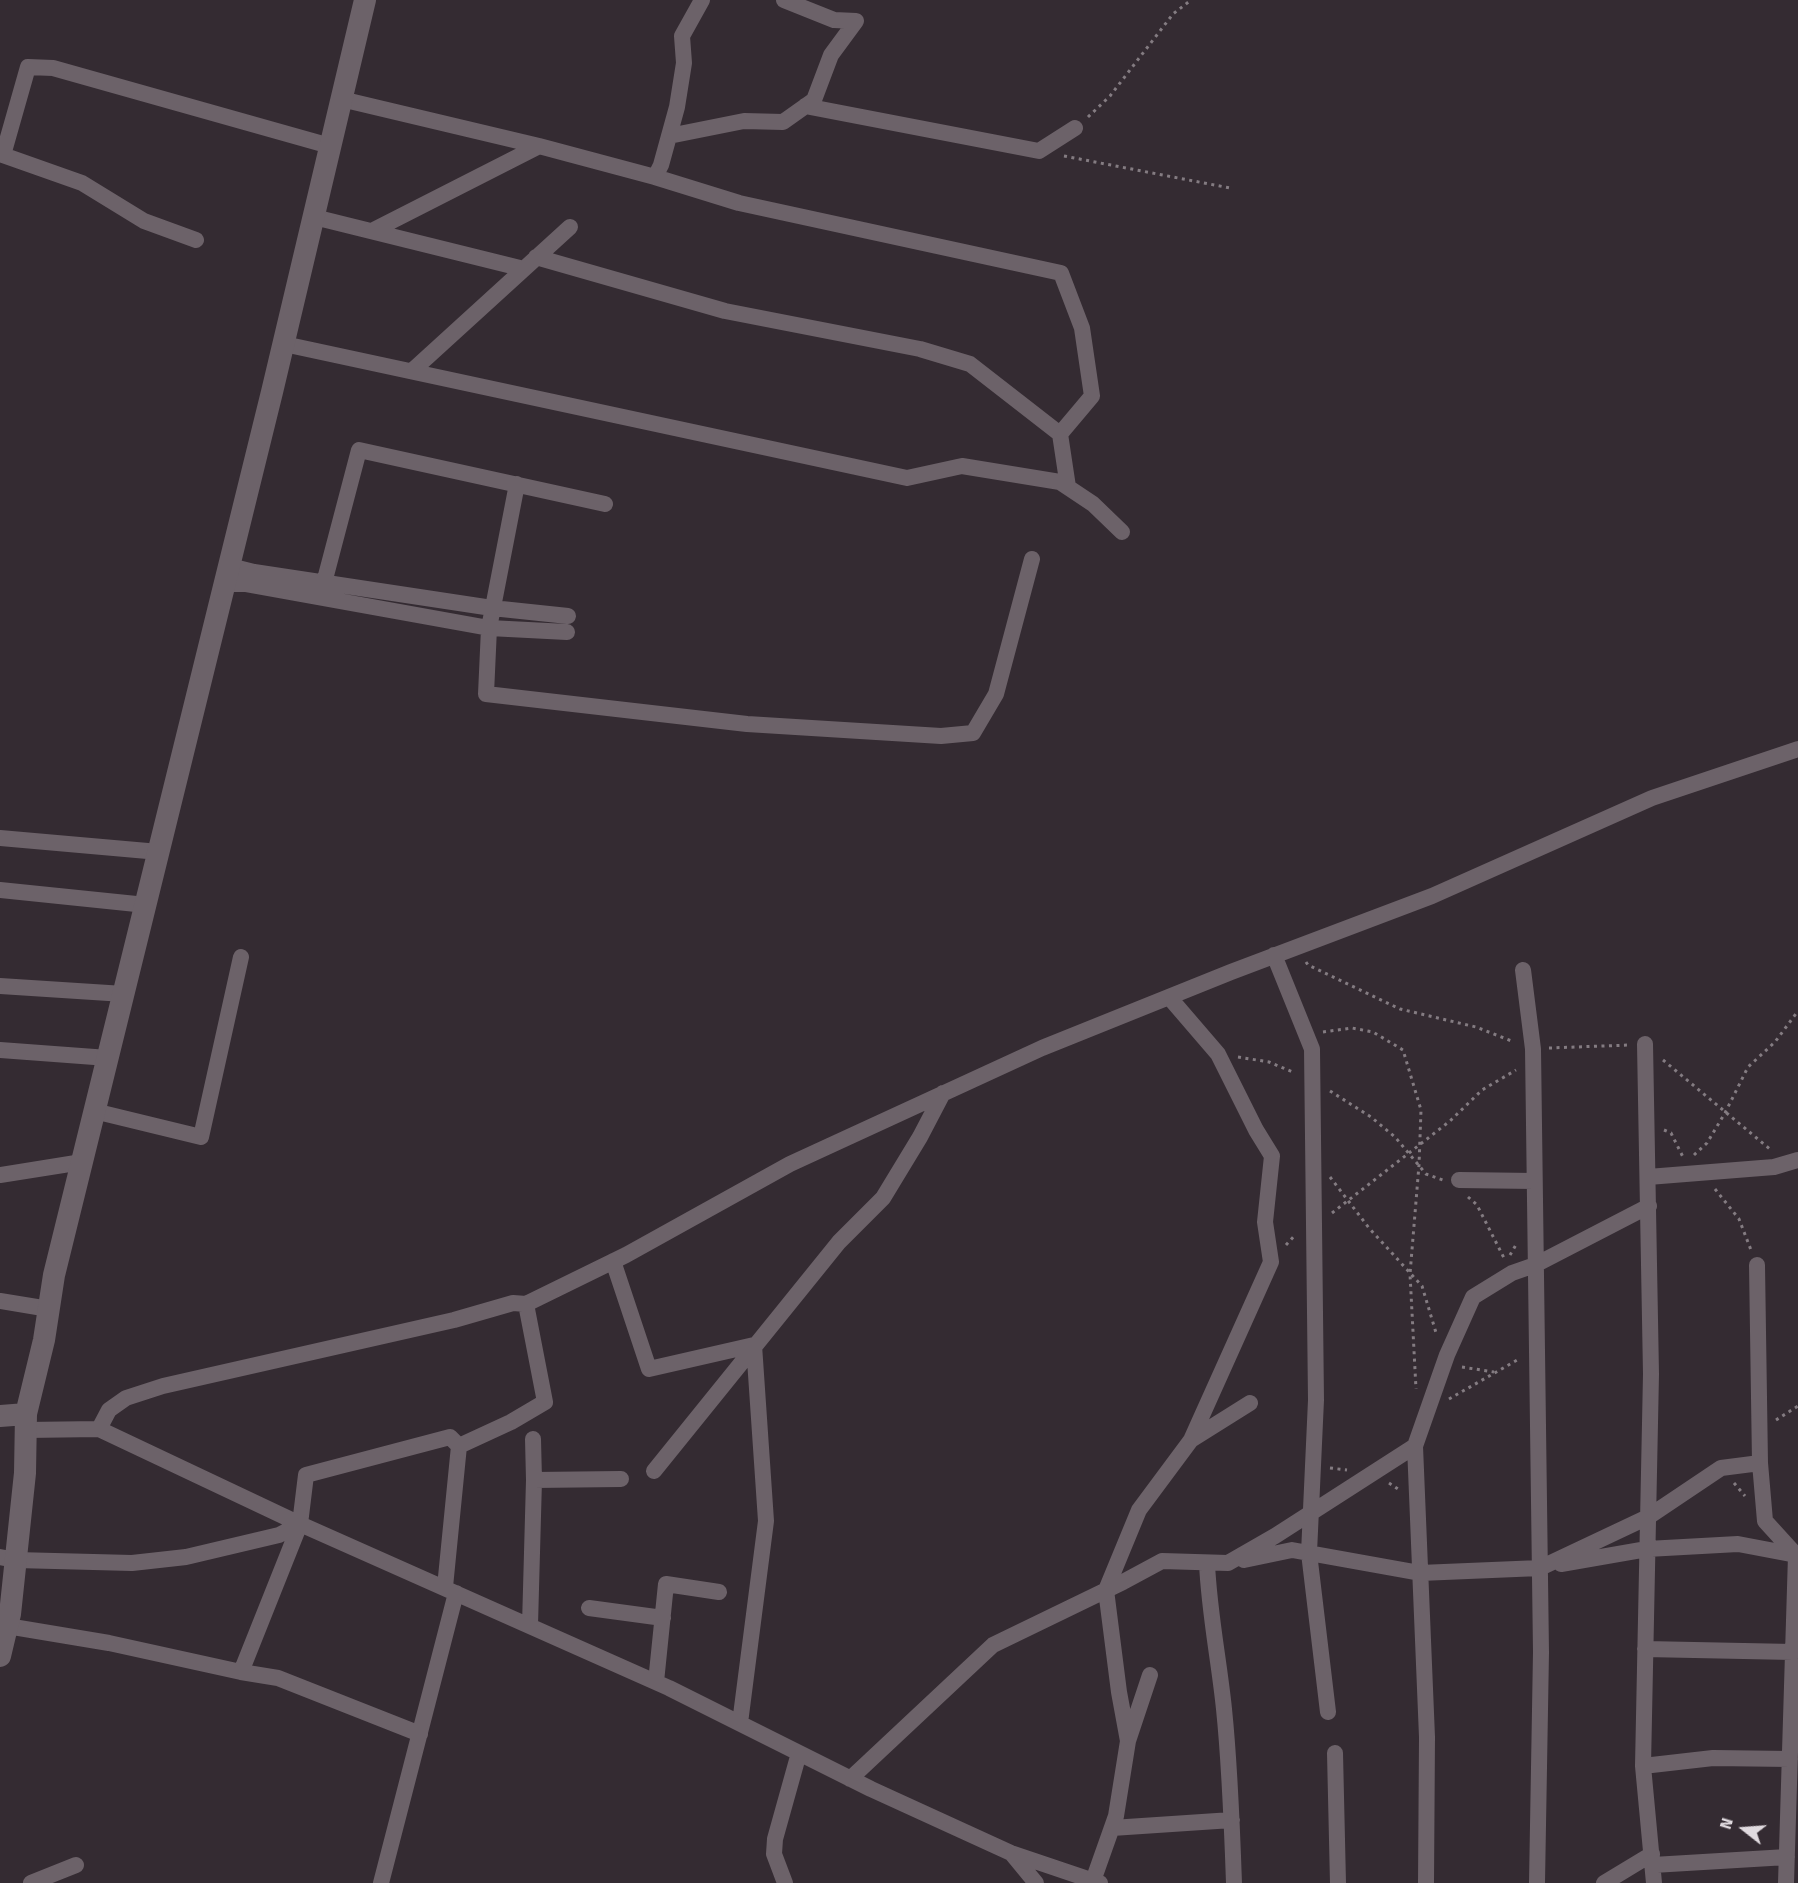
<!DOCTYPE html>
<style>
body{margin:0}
#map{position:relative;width:1798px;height:1883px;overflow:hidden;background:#342b32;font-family:"Fira Sans",sans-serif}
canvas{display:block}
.north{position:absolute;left:1714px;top:1799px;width:60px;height:60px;-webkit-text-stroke:4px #342b32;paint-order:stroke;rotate:287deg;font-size:16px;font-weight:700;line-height:24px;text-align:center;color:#e0dadf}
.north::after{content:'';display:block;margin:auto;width:21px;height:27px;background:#e0dadf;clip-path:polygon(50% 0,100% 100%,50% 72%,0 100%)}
</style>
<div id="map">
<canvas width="1798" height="1883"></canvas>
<div class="north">N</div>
</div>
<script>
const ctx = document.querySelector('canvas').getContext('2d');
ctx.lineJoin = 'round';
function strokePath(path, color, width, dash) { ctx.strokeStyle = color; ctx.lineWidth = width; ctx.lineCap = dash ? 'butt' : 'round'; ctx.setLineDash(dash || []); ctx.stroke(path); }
strokePath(new Path2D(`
 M1088,117L1110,96L1173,14L1191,0
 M1064,156L1230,188
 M1306,962L1308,965L1400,1009L1476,1027L1514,1042
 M1323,1032L1352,1028L1373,1032L1403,1050L1421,1110L1419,1165L1410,1274L1416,1389
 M1549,1048L1630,1045
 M1238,1057L1269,1062L1295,1073
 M1663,1060L1771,1150
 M1330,1091L1371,1117L1395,1137L1426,1174L1443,1180
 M1664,1130L1671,1133L1683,1157
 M1694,1155L1707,1143L1725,1113L1748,1067L1775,1042L1798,1011
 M1330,1177L1369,1228L1422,1286L1437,1336
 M1715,1189L1739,1219L1751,1250
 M1468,1197L1477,1205L1504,1258
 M1332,1213L1450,1121L1482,1090L1516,1070
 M1286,1245L1296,1234
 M1510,1255L1517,1243
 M1462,1367L1494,1372
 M1449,1399L1519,1359
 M1776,1420L1798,1406
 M1330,1468L1347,1470
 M1389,1483L1401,1491
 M1734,1483L1745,1496`), '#847c82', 3, [3, 4.5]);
strokePath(new Path2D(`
 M784,0L834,20L856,21
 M341,99L539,146L655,177L661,165L677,107L684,63L682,36L702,0
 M805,106L1039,151L1075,128
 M669,136L744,121L783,122L814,100L831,55L856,21
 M0,154L82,183L144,221L196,240
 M3,155L28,67L53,68L330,146
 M655,177L739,203L1061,273L1082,328L1092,396L1060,434L1068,487
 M314,217L524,269
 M372,231L539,146
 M536,257L725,311L920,349L970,364L1060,434
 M284,344L907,478L962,466L1060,482L1093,504L1122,532
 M412,371L570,227
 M517,484L489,628L567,632
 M230,566L254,572L492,608L568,616
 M324,583L359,450L605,504
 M225,584H245L489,628L486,694L747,724L941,736L973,733L996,694L1032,559
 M0,838L159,852
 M0,890L146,905
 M1274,955L1312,1049L1316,1400L1309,1553L1328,1712
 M1523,970L1533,1049L1541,1652L1537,1883
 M0,986L124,994
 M1645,1044L1651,1374L1643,1766L1654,1883
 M0,1050L108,1058
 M94,1111L201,1137L241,957
 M0,1175L82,1162
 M1648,1177L1774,1167L1798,1160
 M1459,1180L1534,1181
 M613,1261L649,1369L754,1345L766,1521L740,1723
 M1757,1265L1760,1463L1765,1521L1796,1555L1786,1883
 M0,1301L49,1309
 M99,1429L109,1410L126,1398L163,1386L454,1320L513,1303L526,1304L626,1255L790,1164L1042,1048L1231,972L1432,896L1652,798L1798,749
 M26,1430L99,1429L300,1524L669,1688L871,1789L1011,1853L1100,1883
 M1191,1440L1250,1403
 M459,1446L511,1422L545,1402L526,1304
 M654,1471L839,1242L883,1198L920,1137L943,1093
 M534,1480L621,1479
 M0,1557L16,1560L132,1563L186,1557L279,1535L300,1524
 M1244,1560L1292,1550L1420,1573L1540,1568L1648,1517L1721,1468L1760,1463
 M1207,1563C1209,1612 1219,1660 1224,1709C1230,1767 1232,1825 1234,1883
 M1561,1564L1647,1549L1738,1544L1796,1555
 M589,1608L663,1618
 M530,1625L534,1480L533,1439
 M7,1626L109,1643L241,1672L300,1524L306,1475L450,1437L459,1446L445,1587
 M1645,1649L1793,1652
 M241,1672L278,1678L420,1734
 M656,1682L666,1584L719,1592
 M1128,1741L1119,1692L1106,1590L1139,1510L1191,1440L1271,1262L1265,1222L1272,1156L1256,1130L1218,1054L1169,997
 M1335,1753L1338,1883
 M1643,1766L1713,1758L1790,1759
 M850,1779L993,1645L1123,1582L1162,1561L1228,1563L1275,1536L1415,1446
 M1112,1828L1232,1820
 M1012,1854L1036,1883
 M1653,1865L1787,1857
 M1093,1881L1116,1816L1128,1741L1150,1675
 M31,1883L76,1865
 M381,1883L456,1593
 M785,1883L774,1854L775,1839L799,1753
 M1426,1883L1427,1737L1415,1446L1447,1355L1473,1297L1512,1273L1535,1265L1649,1206
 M1604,1883L1652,1854`), '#6c6269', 16);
strokePath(new Path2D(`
 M0,1416L26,1414
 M0,1656L10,1614L25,1473L26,1414L44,1340L54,1275L272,392L365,0`), '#6c6269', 22);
</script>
